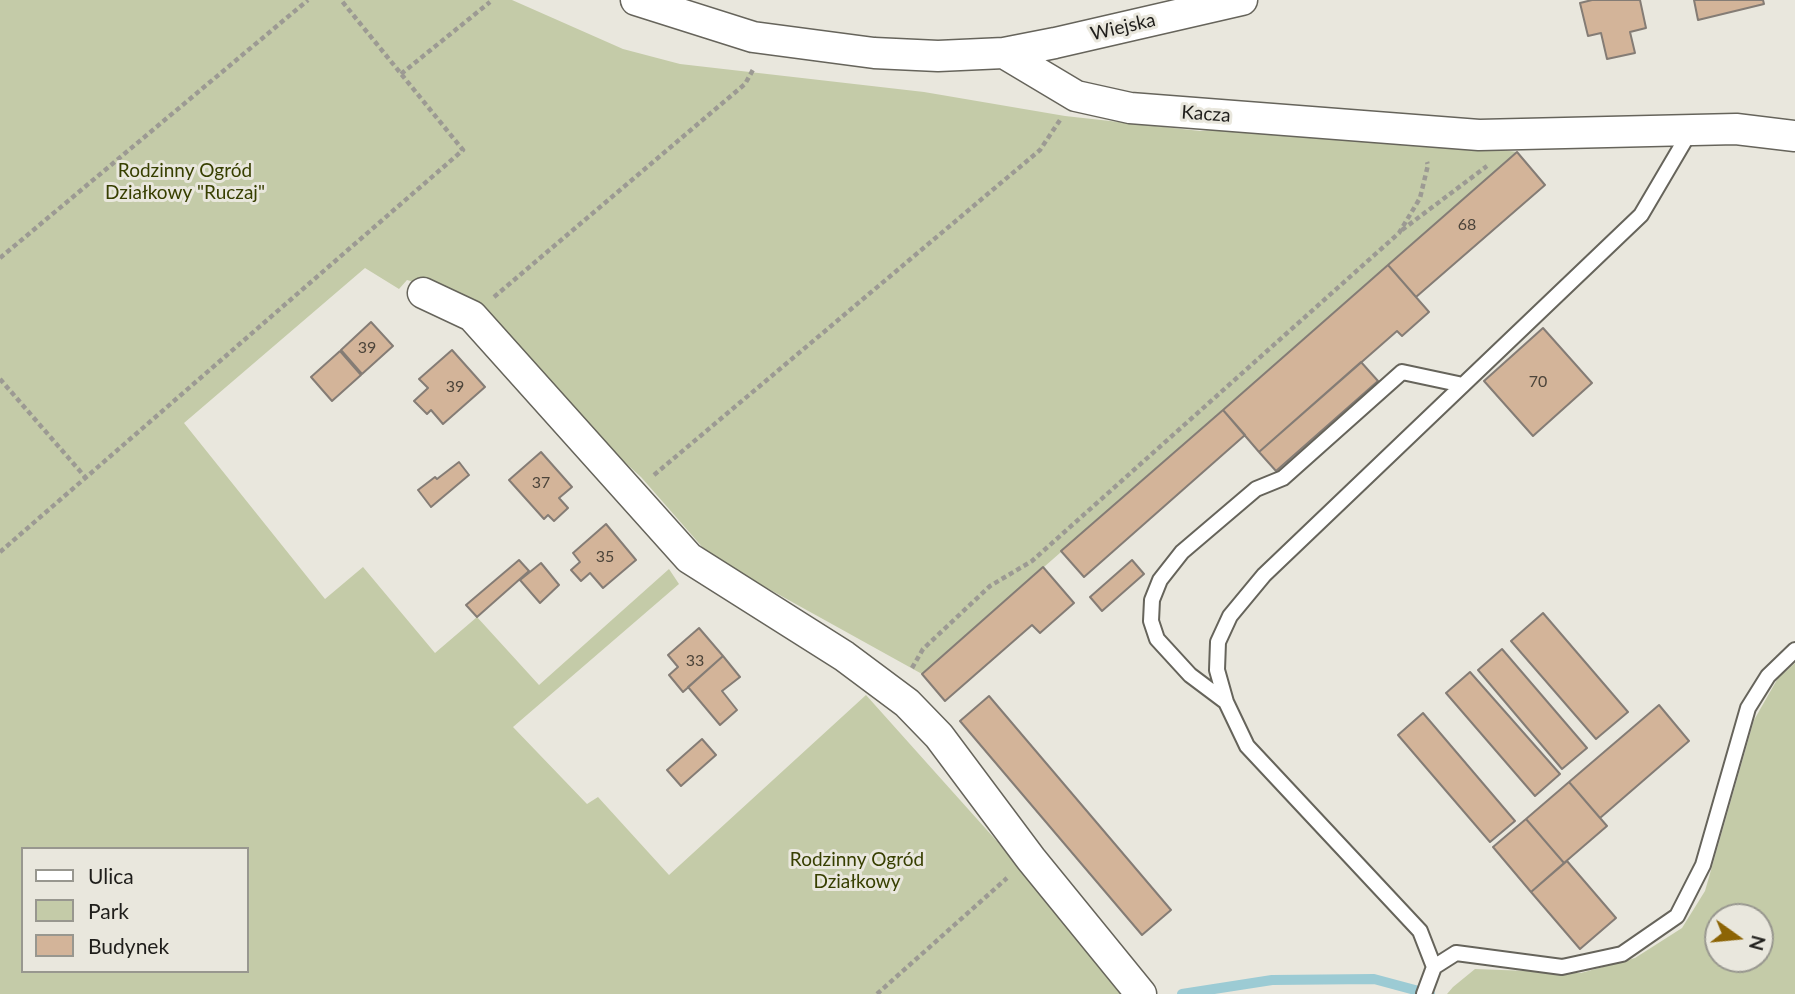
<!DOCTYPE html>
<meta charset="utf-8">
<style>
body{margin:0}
#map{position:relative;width:1795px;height:994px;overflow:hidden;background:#e9e7dd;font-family:Lato,sans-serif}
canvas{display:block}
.legend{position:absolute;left:21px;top:847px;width:228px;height:126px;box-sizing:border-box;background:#e9e7dd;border:2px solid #98978f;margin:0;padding:9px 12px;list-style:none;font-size:21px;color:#1f1e1b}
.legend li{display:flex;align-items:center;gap:14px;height:35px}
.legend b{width:35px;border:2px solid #98978f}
.north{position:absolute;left:1704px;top:903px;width:70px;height:70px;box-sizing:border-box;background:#e9e7dd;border:2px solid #98978f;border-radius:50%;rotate:105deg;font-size:19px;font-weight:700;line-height:28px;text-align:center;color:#1f1e1b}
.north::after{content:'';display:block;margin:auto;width:24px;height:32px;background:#8c6405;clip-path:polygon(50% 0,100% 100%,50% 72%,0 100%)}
</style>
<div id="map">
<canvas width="1795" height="994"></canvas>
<ul class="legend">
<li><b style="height:9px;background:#fff"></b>Ulica</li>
<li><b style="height:19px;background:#c4cba8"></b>Park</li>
<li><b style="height:19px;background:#d3b499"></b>Budynek</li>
</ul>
<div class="north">N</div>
</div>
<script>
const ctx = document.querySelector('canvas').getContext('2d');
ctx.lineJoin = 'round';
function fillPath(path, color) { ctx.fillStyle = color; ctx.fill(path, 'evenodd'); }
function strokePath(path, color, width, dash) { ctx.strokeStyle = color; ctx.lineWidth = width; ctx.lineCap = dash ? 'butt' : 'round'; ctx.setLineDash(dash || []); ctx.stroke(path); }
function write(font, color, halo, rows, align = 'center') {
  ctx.font = font + ' Lato,sans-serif'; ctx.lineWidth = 6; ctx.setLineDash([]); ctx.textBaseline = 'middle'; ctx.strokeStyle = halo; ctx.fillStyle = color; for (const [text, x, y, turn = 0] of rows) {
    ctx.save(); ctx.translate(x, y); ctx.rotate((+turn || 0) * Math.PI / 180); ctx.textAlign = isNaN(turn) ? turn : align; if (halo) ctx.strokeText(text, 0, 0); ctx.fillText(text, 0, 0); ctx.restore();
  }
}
fillPath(new Path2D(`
 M0,0H512L623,49L680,64L924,92L1065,116L1200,131L1249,127L1362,132L1517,152L922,674L711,557L641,477L557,401L466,297L407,280L399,289L365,268L184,423L325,599L363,567L435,653L477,617L539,685L669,569L679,584L513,727L587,804L598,797L669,875L866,695L1020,867L1128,994H0ZM23,849H247V971H23Z
 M1795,663V994H1447L1453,987L1475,969L1581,973L1635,958L1682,928L1705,891L1754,720L1778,678ZM1718,917H1760V959H1718Z`), '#c4cba8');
strokePath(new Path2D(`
 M1182,994L1272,980L1374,979L1430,994`), '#9ccbd4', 10);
const building = new Path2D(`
 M1592,0H1640L1646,28L1630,32L1635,53L1607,59L1601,33L1588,36L1580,3Z
 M1694,0H1763L1764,4L1698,20Z
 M1517,152L1545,185L1416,297L1388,265Z
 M1388,265L1429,312L1402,336L1397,331L1259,452L1223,410Z
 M371,322L393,346L362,374L341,350Z
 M1543,328L1592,383L1533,436L1484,381Z
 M452,350L485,387L443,424L431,410L427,414L414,401L428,388L419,379Z
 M340,351L361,375L332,401L311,377Z
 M1361,362L1378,381L1276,471L1259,452Z
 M1223,410L1245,435L1084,577L1061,551Z
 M541,452L572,487L559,498L568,508L554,521L548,515L544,519L509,480Z
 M459,462L469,475L431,507L418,490L435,477L437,479Z
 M606,524L636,560L603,588L590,573L581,581L571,570L580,562L573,553Z
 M519,560L529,571L477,617L466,605Z
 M1132,560L1144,574L1102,611L1090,597Z
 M541,563L559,585L540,603L520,580Z
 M1043,567L1074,603L1040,633L1032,625L945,701L922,674Z
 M1543,613L1628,712L1596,739L1511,641Z
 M699,628L723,656L683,692L669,675L678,667L668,655Z
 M1502,649L1587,748L1562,769L1478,670Z
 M723,656L740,677L722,691L737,710L720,725L688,687Z
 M1470,672L1560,774L1535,796L1446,693Z
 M989,696L1171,910L1142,935L960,721Z
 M1659,705L1689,741L1600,818L1569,782Z
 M1423,713L1515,821L1490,842L1398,735Z
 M702,739L716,755L681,786L667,770Z
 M1569,782L1607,826L1564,863L1526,819Z
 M1526,819L1564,863L1531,892L1493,847Z
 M1567,861L1616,918L1580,949L1531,892Z`);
fillPath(building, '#d3b499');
strokePath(building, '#847c75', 2);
const lane = new Path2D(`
 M1226,702L1190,675L1157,639L1151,621L1152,600L1160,580L1182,552L1256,489L1283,478L1402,372L1463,385
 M1434,967L1420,931L1247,746L1226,702L1217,670L1218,642L1230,616L1264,575L1641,215L1691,130
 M1424,994L1434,967L1456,953L1562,967L1622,954L1677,916L1703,865L1748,708L1768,676L1795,650`);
const street = new Path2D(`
 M636,0L753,37L874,53L938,56L1004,53L1055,43L1242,0
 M1004,53L1076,96L1130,108L1479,135L1736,129L1795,136
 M423,293L472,316L689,558L844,656L907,703L939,736L1031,859L1141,994`);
strokePath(lane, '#66645b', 18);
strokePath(street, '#66645b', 33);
strokePath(new Path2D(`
 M401,74L490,2
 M1402,230L1487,166
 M0,258L308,0
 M494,297L745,84L754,68
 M0,379L86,478
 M654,475L1040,150L1060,120
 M0,552L463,150L341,0
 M912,668L923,649L990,586L1032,561L1399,233L1420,198L1428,165L1427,162
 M877,994L1007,878`), '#9c9a93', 4.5, [5, 3.5]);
strokePath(lane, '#fff', 14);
strokePath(street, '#fff', 30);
write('16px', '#4c443a', null, [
 ["68",1467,225],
 ["39",367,348],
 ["70",1538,382],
 ["39",455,387],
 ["37",541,483],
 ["35",605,557],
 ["33",695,661]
]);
write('19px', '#1f1e1b', '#e9e7dd', [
 ["Wiejska",1123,27,-13],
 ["Kacza",1206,114,4]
]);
write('19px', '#373f00', '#e9e7dd', [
 ["Rodzinny Ogród",185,171],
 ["Działkowy \"Ruczaj\"",185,193],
 ["Rodzinny Ogród",857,860],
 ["Działkowy",857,882]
]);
</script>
